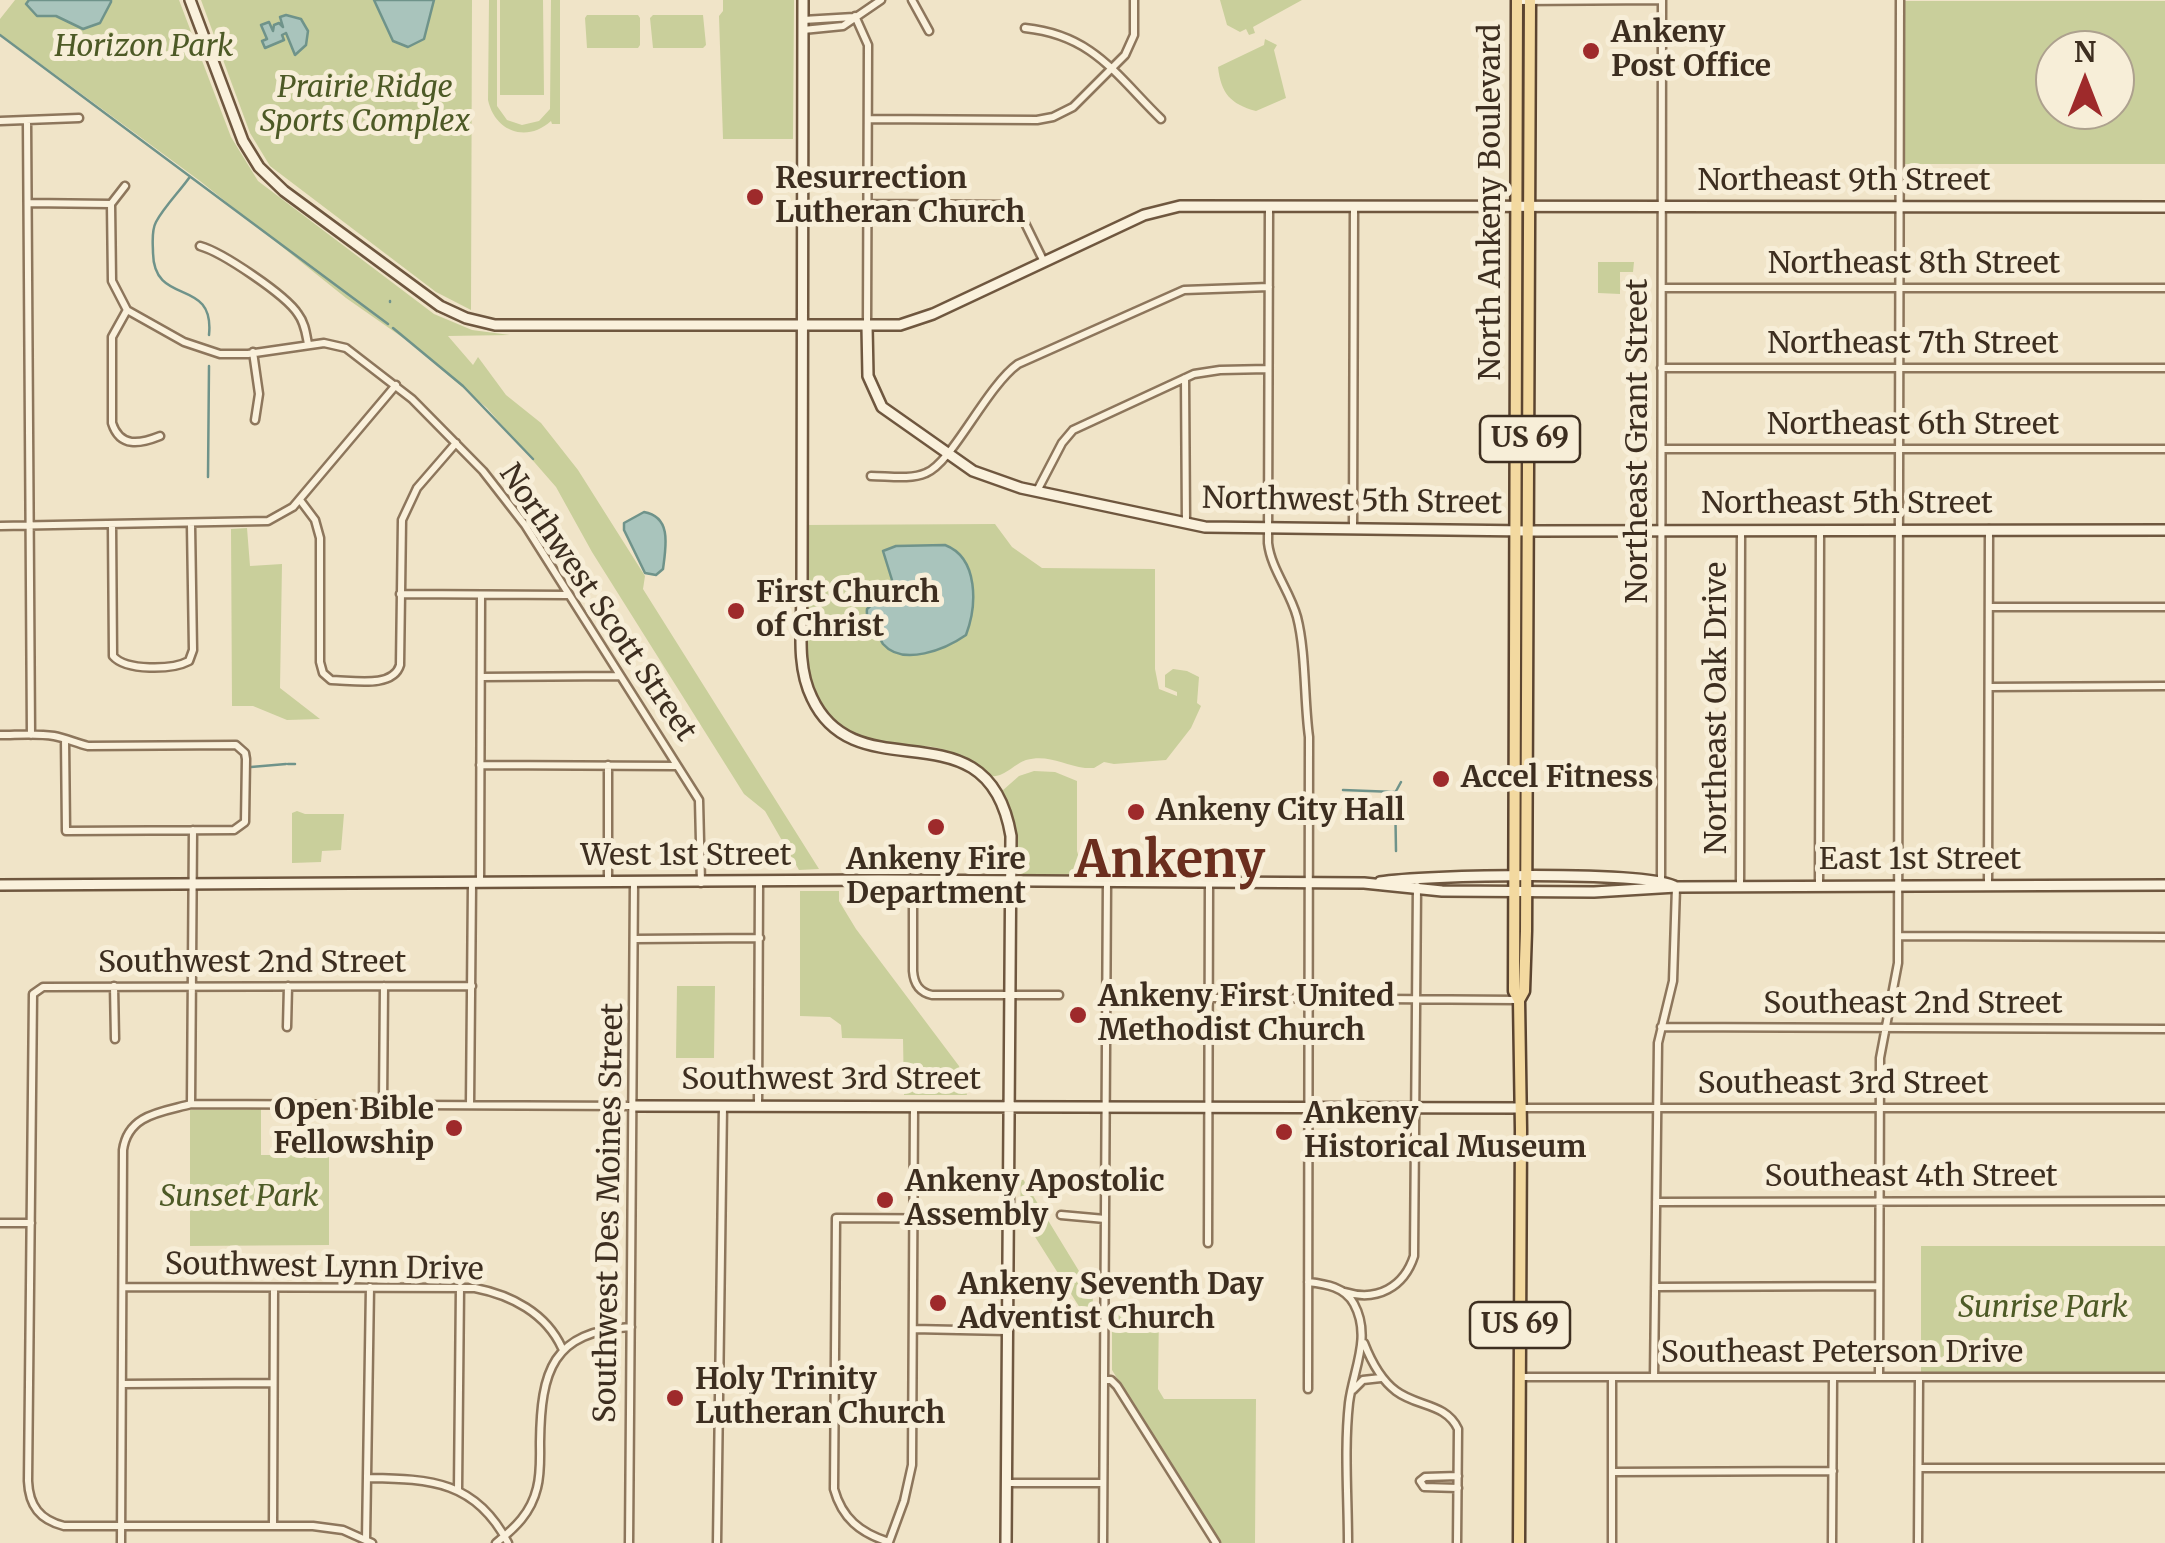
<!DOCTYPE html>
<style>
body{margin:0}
#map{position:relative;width:2165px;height:1543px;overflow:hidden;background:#f0e4c8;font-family:Merriweather,serif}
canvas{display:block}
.north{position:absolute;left:2035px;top:30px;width:100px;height:100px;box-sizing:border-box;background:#f7eed8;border:2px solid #ada18e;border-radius:50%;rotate:0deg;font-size:28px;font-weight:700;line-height:40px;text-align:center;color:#3d2e20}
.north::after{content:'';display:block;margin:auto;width:35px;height:45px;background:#9e2a2b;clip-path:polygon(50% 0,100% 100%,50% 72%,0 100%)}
</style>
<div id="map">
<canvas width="2165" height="1543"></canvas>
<div class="north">N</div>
</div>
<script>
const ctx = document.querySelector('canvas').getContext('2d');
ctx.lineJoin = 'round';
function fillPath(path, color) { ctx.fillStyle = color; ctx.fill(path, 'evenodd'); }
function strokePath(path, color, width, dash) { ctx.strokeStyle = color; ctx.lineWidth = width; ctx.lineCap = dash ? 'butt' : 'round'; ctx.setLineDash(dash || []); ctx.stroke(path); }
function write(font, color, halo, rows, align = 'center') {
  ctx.font = font + ' Merriweather,serif'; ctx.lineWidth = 10; ctx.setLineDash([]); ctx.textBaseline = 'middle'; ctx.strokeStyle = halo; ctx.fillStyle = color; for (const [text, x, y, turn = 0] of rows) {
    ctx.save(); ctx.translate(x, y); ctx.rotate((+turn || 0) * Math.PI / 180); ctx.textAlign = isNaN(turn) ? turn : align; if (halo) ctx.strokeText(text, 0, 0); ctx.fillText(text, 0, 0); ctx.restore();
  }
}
fillPath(new Path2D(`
 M15,0H179L231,137L258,181L434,314L472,330L510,335L448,336L473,365L478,357L506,395L541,423L578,470L645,576L643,589L819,869L799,870L765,811L744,794L592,552L556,487L487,408L409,342L346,298L200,181L0,34V19Z
 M201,0H472L471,310L436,292L270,166L250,133Z
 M489,0H497V106L507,120L522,125L539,121L550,109L551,0H560V124H552L551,121C527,143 495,132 488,100Z
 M500,0H543L544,95H500Z
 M723,0H794L793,139H723L719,16L723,11Z
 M1220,0H1302L1253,27L1255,33L1249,35L1246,29L1240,32L1227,25Z
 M1903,1H2165V164H1904ZM2055,50H2115V110H2055Z
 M587,15H638L640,18V45L638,48H587L585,18Z
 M653,15H703L706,45L703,48H653L650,18Z
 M1265,39L1277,45L1274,50L1286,98L1256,111C1230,104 1221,93 1218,67L1264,45Z
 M1598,262H1634L1633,272H1620V294L1598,293Z
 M995,524L1012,547L1042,568L1155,569V669L1159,689L1177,696V692L1165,687V675L1173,669L1187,671L1199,677L1197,703L1201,706L1191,728L1166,760L1114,764L1104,762L1094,768H1085C1064,765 1048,754 1026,760C1016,763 1003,778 992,776C980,774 958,752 938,748C916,743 892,749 870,742C805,722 806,664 806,609C806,581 806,553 806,525Z
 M247,528L250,566L282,564L280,688L320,719L287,720L253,706H232L231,529Z
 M1034,771L1055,772L1077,781V851L1084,874L1023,875L1017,870L1014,826L1002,791L1019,776Z
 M297,811L305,814H344L341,850L322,851L321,862L292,863V813Z
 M800,891H839V901L856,929L959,1066L967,1095H904L903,1039L842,1038L841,1025L830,1017L800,1016Z
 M677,986H715L714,1058H676Z
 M261,1109V1155H329V1245L190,1246V1110Z
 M1021,1176L1093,1294L1092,1327L1020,1213Z
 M1921,1246H2165V1372H1921Z
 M1112,1308H1159L1158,1389L1164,1399H1256L1255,1543H1219L1112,1370Z`), '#c9cf9b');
const water = new Path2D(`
 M29,0H111V2L100,23L83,29L56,16H37L26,4Z
 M374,0H434L424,39L408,47L393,41Z
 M286,15L301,19L308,31L306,45L295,55L286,33L282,35L284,40L265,48L262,41L267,39L261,25L269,22L273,31L274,25L279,23L283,27L280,17Z
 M644,512C672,517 666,546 663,569L656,575L645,573L624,530V523Z
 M945,545C979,558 977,606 966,635C946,649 903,667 883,644C881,641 878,632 876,630C870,621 866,620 867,609L885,593L892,580L883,551L896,546Z`);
fillPath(water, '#a9c4bc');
strokePath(water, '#6f938a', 2.5);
strokePath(new Path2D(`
 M0,35L388,324
 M189,178C179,192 164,207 156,222C151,231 153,244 153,253C154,308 215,276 209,335
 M390,302V301
 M393,328L463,386L533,459
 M208,477L209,366
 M288,764H295
 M251,767L286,764
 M1343,790L1395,792L1396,851
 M1395,793L1401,782`), '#6f938a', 2.5);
const street = new Path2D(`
 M912,0L929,31
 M1517,1L1662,0
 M855,16L868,45L867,326
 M803,20L854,17
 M1025,28C1093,35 1116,75 1161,119
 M803,30L843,26L881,0
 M868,119L1037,120L1053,117L1073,107L1125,55L1134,35V0
 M0,121L79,118
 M27,121L31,735
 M28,203L111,204
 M111,204L112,281L127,310L184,342L220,354H248L324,343L346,348L412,399L483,471L525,525L699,800L701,883
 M111,204L125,186
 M867,204L1006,205L1020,213L1044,262
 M1269,206L1268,543C1271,569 1290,591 1297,617C1306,652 1304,700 1309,737L1308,1389
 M200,246C222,252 286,295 298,314C305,323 306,334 308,344
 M1662,288H2165
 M127,310L112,337V423C120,448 140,444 160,436
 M253,352L259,394L255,420
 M1661,368H2165
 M1185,378L1186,523
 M1662,449H2165
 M871,476C888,476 910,480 926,473C952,463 986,387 1018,364L1184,290L1269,287
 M1037,491L1062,443L1073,430L1194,374L1220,370L1268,369
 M300,500L315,520L320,538V662L323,673L331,680C351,680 393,689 400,665L402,520L417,488L456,443
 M112,525L113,656C126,671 172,670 189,661L193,650L191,525
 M0,526L268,521L293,507L396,385
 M1353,529L1354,207
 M400,594L568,595
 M1989,607H2165
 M481,677L620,676
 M1989,687L2165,686
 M0,735C17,735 36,733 54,736C65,738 76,743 88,746L236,745L245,753L246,759L245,822L234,830L66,831L65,739
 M480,765L676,766
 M608,765V882
 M913,880V971C914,984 919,992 932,995H1059
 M480,882L481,595
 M1661,882L1662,0
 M1740,886L1741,531
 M1819,886L1820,531
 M1988,886L1989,529
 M1898,936L2165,937
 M635,939L760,938
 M114,986L115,1039
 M1106,997L1518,1000
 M287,1027L288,986
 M1661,1027L2165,1029
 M191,1104L193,830
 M383,1105L384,986
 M470,1105L472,884
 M758,1106L759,882
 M1521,1108H2165
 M1656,1202L2165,1201
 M1061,1215L1105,1219
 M0,1223H31
 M1208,1243L1209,882
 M1308,1282C1326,1284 1345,1287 1354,1304C1372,1337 1353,1370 1349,1403C1344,1449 1348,1497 1348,1543
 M123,1287L475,1288C511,1295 546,1313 562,1348
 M1655,1287L1878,1286
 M1345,1292C1377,1302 1404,1287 1414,1256L1417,886
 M913,1329L1007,1331
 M1364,1343C1371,1361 1380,1379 1396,1391C1417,1407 1446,1403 1458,1429L1457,1543
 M1520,1377H2165
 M1612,1377V1543
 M1654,1377L1658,1043L1673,981L1676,887
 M1879,1377L1880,1058L1898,963L1900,0
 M1104,1380H1111L1117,1386L1216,1543
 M122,1384L273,1383
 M1353,1390L1363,1380L1381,1378
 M1919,1468H2165
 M1613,1472L1833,1471
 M369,1478C431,1479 476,1481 508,1543
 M1006,1483H1103
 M1458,1488L1424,1487L1420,1481L1425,1477L1458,1476
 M458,1490L460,1287
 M273,1526L274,1288
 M366,1540L370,1287
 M889,1542C860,1533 842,1518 834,1489L836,1218L1008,1219
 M889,1542L904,1501L912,1465L914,1106
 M121,1543L123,1150C128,1114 162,1112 191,1104L634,1106
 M372,1543L343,1530L313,1526H64C40,1520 29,1506 28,1481L33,994L43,987L472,986
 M496,1543C515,1528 531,1513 537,1488C541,1473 540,1457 540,1442C541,1371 552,1331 631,1327
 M629,1543L634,883
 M717,1543L723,1106
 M1103,1543L1107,881
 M1832,1543L1833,1377
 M1918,1543L1919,1377`);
const secondary = new Path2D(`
 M190,0L243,141L259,167L284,191L440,306L466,318L495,325H900L933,314L1144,215L1180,206L2165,207
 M803,0L802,591C802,626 796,666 812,698C857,795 988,700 1011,836L1006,1543
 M867,326L868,376L882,407L973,471L1021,488L1205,527L1529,531L2165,530
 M1380,882C1420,875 1649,870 1676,887
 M0,885L879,880L1364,883L1442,891L1594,892L1676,887L2165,885
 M634,1106L1521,1108`);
const primary = new Path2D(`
 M1517,0L1514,991L1519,1000L1521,1130L1519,1543
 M1519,1000L1524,991L1526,931L1530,0`);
strokePath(street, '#8d765c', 11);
strokePath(secondary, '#6f573f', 14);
strokePath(primary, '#5b4430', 15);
strokePath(street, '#faf1dc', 6);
strokePath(secondary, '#faf1dc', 9);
strokePath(primary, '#f3d9a0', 10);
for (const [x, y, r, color] of [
 [1591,51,10,"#9e2a2b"],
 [755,197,10,"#9e2a2b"],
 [736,611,10,"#9e2a2b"],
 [1441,779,10,"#9e2a2b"],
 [1136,812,10,"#9e2a2b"],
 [936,827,10,"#9e2a2b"],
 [1078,1015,10,"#9e2a2b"],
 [454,1128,10,"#9e2a2b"],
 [1284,1132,10,"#9e2a2b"],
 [885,1200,10,"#9e2a2b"],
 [938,1303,10,"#9e2a2b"],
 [675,1398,10,"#9e2a2b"]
]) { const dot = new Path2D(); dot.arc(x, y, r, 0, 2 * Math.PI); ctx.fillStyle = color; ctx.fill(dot); strokePath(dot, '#f7eed8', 4); }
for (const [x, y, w] of [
 [1530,439,100],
 [1520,1325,100]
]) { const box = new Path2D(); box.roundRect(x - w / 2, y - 23, w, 46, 8); ctx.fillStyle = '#f7eed8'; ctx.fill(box); strokePath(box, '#3d2e20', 2.5); }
write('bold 28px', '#3d2e20', null, [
 ["US 69",1530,439],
 ["US 69",1520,1325]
]);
write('bold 30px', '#3d2e20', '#f7eed8', [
 ["Ankeny",1611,34],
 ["Post Office",1611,68],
 ["Resurrection",775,180],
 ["Lutheran Church",775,214],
 ["First Church",756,594],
 ["of Christ",756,628],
 ["Accel Fitness",1461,779],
 ["Ankeny City Hall",1156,812],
 ["Ankeny Fire",936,861,"center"],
 ["Department",936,895,"center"],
 ["Ankeny First United",1098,998],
 ["Methodist Church",1098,1032],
 ["Open Bible",434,1111,"right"],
 ["Fellowship",434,1145,"right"],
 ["Ankeny",1304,1115],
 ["Historical Museum",1304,1149],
 ["Ankeny Apostolic",905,1183],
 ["Assembly",905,1217],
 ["Ankeny Seventh Day",958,1286],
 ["Adventist Church",958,1320],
 ["Holy Trinity",695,1381],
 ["Lutheran Church",695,1415]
], 'left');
write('italic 30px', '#4d5a26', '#f7eed8', [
 ["Horizon Park",144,48],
 ["Prairie Ridge",365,89],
 ["Sports Complex",365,123],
 ["Sunset Park",239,1198],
 ["Sunrise Park",2043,1309]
]);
write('30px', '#3d2e20', '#f7eed8', [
 ["Northeast 9th Street",1844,182],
 ["North Ankeny Boulevard",1492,202,-90],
 ["Northeast 8th Street",1914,265],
 ["Northeast 7th Street",1913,345],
 ["Northeast 6th Street",1913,426],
 ["Northeast Grant Street",1639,441,-90],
 ["Northwest 5th Street",1352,502,1],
 ["Northeast 5th Street",1847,505],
 ["Northwest Scott Street",597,603,56],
 ["Northeast Oak Drive",1718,708,-90],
 ["West 1st Street",686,857],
 ["East 1st Street",1920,861],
 ["Southwest 2nd Street",252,964],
 ["Southeast 2nd Street",1913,1005],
 ["Southwest 3rd Street",831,1081],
 ["Southeast 3rd Street",1843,1085],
 ["Southeast 4th Street",1911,1178],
 ["Southwest Des Moines Street",610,1213,-89],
 ["Southwest Lynn Drive",324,1268,1],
 ["Southeast Peterson Drive",1842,1354]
]);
write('bold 50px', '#6b2e1e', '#f7eed8', [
 ["Ankeny",1170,863]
]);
</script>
